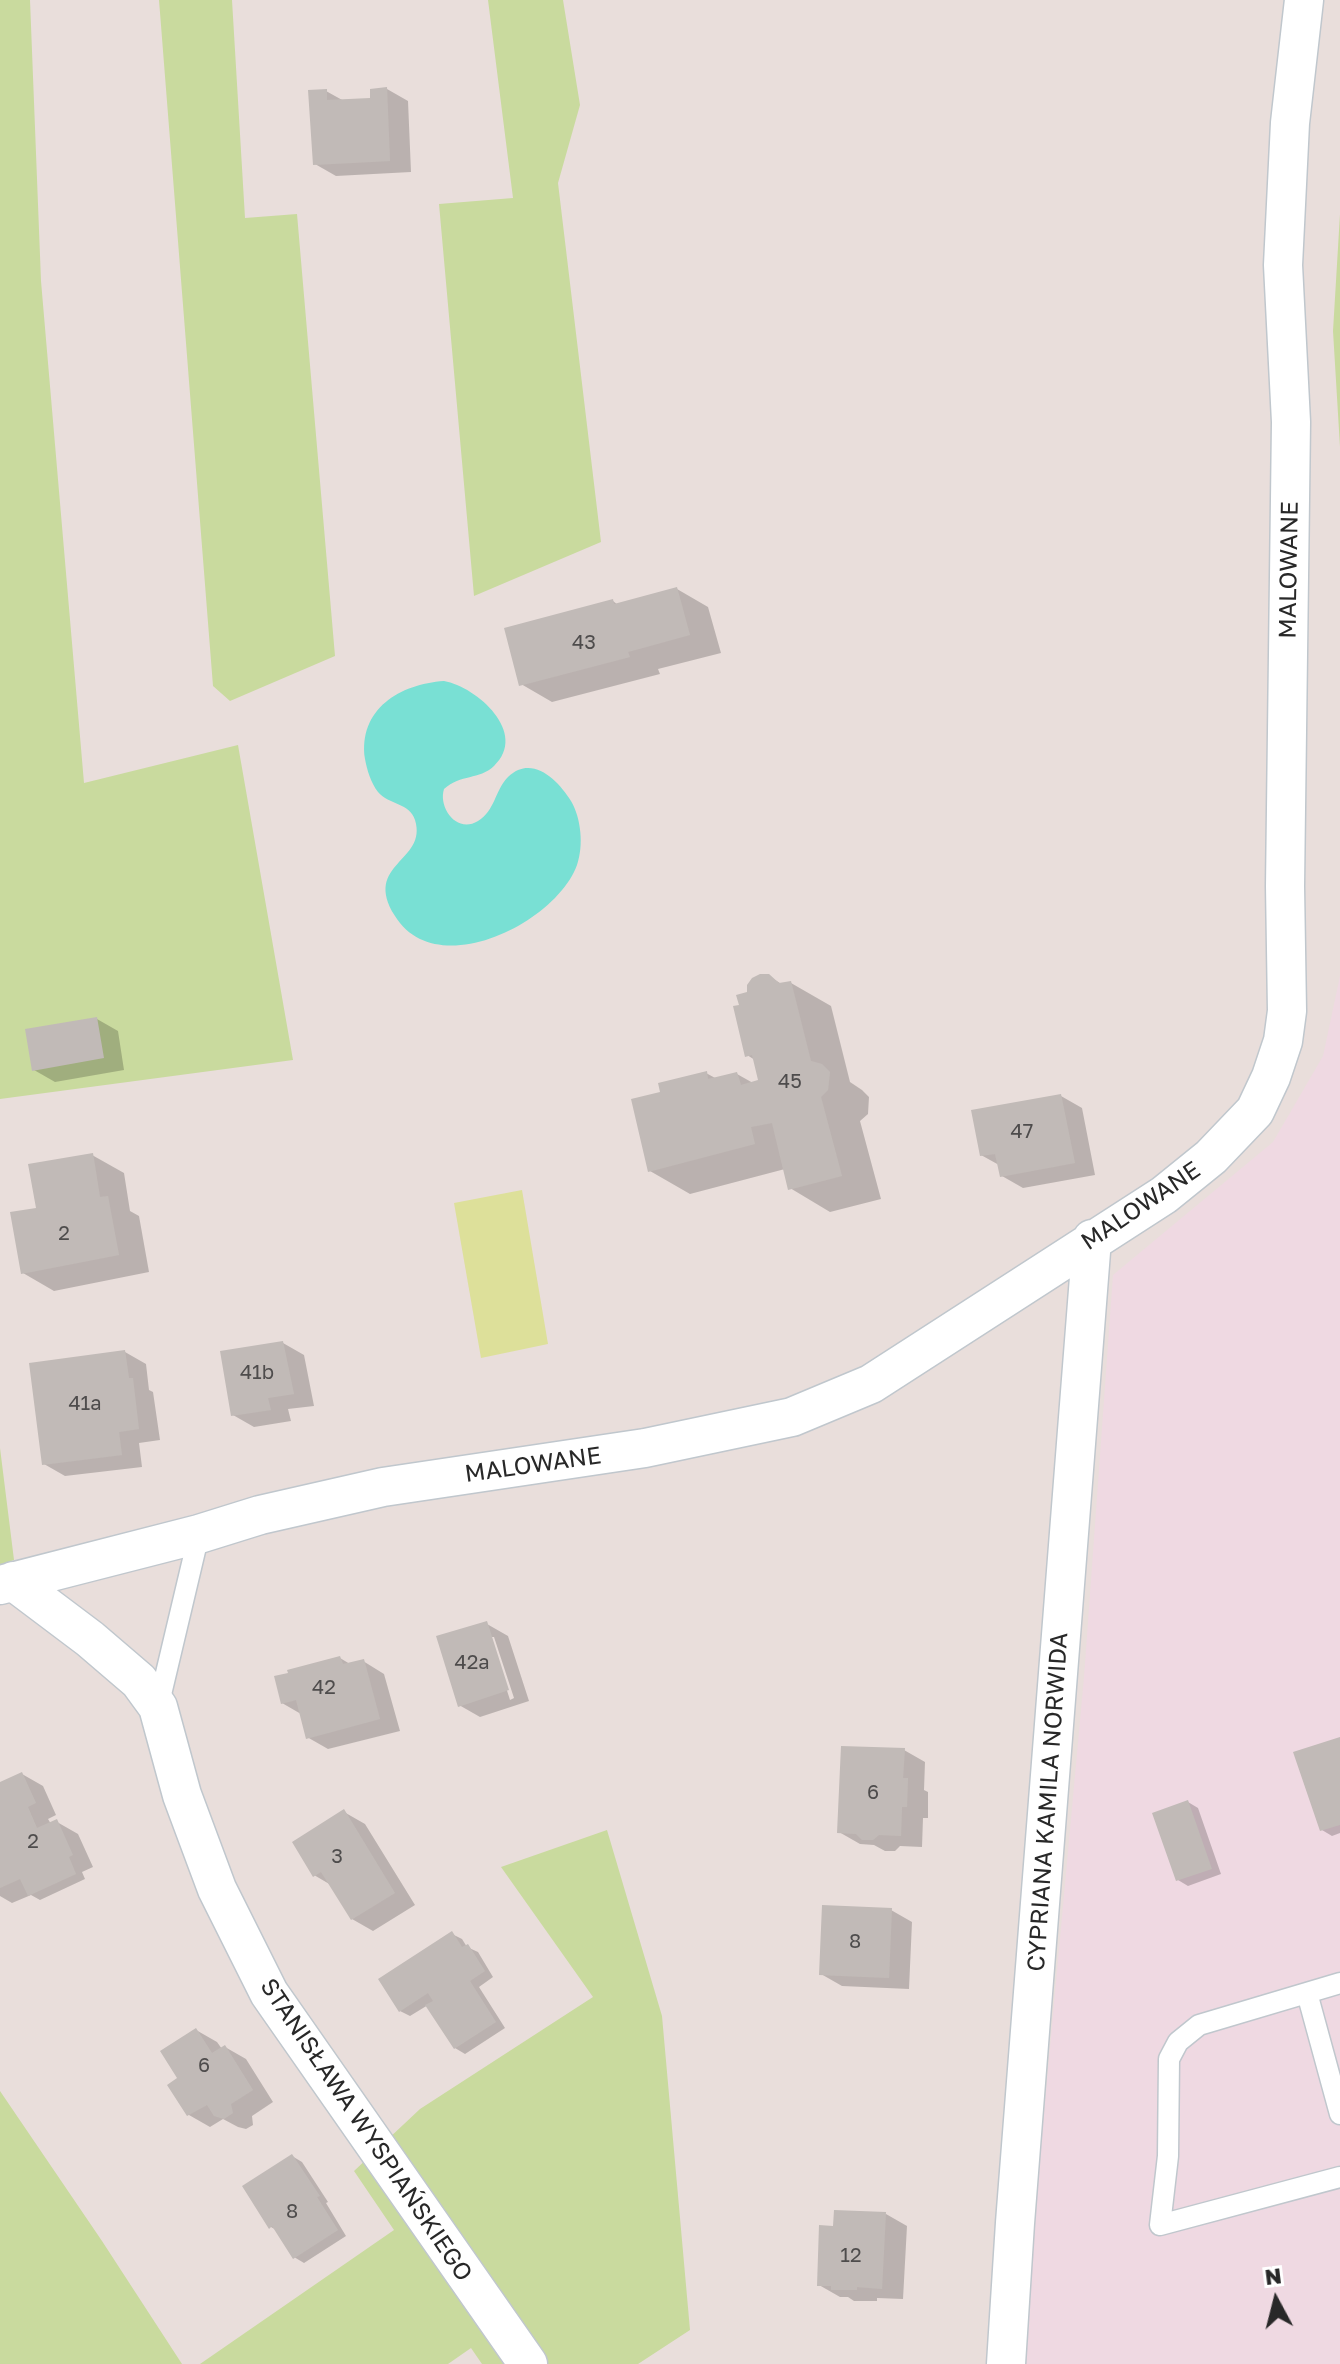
<!DOCTYPE html>
<meta charset="utf-8">
<style>
body{margin:0}
#map{position:relative;width:1340px;height:2364px;overflow:hidden;background:#e9dedb;font-family:"Golos Text",sans-serif}
canvas{display:block}
.north{position:absolute;left:1236px;top:2260px;width:80px;height:80px;-webkit-text-stroke:6px #fff;paint-order:stroke;rotate:353deg;font-size:22px;font-weight:700;line-height:32px;text-align:center;color:#282828}
.north::after{content:'';display:block;margin:auto;width:28px;height:36px;background:#282828;clip-path:polygon(50% 0,100% 100%,50% 72%,0 100%)}
</style>
<div id="map">
<canvas width="1340" height="2364"></canvas>
<div class="north">N</div>
</div>
<script>
const ctx = document.querySelector('canvas').getContext('2d');
ctx.lineJoin = 'round';
function fillPath(path, color) { ctx.fillStyle = color; ctx.fill(path, 'evenodd'); }
function strokePath(path, color, width, dash) { ctx.strokeStyle = color; ctx.lineWidth = width; ctx.lineCap = dash ? 'butt' : 'round'; ctx.setLineDash(dash || []); ctx.stroke(path); }
function write(font, color, halo, rows, align = 'center') {
  ctx.font = font + ' "Golos Text",sans-serif'; ctx.lineWidth = 6; ctx.setLineDash([]); ctx.textBaseline = 'middle'; ctx.strokeStyle = halo; ctx.fillStyle = color; for (const [text, x, y, turn = 0] of rows) {
    ctx.save(); ctx.translate(x, y); ctx.rotate((+turn || 0) * Math.PI / 180); ctx.textAlign = isNaN(turn) ? turn : align; if (halo) ctx.strokeText(text, 0, 0); ctx.fillText(text, 0, 0); ctx.restore();
  }
}
fillPath(new Path2D(`
 M1340,976V2364H1021L1084,1677L1113,1275L1273,1142L1323,1056Z`), '#efd9e2');
fillPath(new Path2D(`
 M0,0H30L41,281L84,783L238,745L293,1060L0,1099Z
 M159,0H232L245,218L297,214L335,656L230,701L213,686Z
 M488,0H563L580,105L558,183L601,542L474,596L439,204L513,198Z
 M1340,214V447L1333,331Z
 M0,1448L14,1560L0,1565Z
 M607,1830L662,2016L690,2330L638,2364H482L471,2348L448,2364H200L394,2230L354,2171L420,2109L593,1997L501,1867Z
 M0,2091L102,2241L182,2364H0Z`), '#c9da9e');
fillPath(new Path2D(`
 M522,1190L548,1344L481,1358L454,1203Z`), '#dde09a');
fillPath(new Path2D(`
 M444,681C477,687 529,733 494,766C479,780 461,774 444,789C438,808 457,834 478,821C495,811 495,790 508,777C532,754 558,780 571,801C581,818 584,845 577,865C556,923 436,983 395,916C362,863 428,862 415,820C410,803 389,805 378,792C371,783 367,770 365,759C358,709 400,684 444,681Z`), '#79e0d4');
fillPath(new Path2D(`
 M387,89L408,101L411,172L336,176L315,164L326,91L344,101L373,100Z
 M677,589L708,607L721,653L658,669L660,674L552,702L521,684L613,601L618,605Z
 M769,976L783,985L791,983L831,1006L850,1082L862,1090L869,1097L868,1114L860,1121L881,1199L830,1212L790,1188L785,1169L690,1194L650,1171L662,1094L706,1073L717,1079L737,1074L753,1083L760,1081L755,1060L747,1055L741,1007L748,994Z
 M97,1019L118,1031L124,1070L55,1082L34,1070Z
 M1061,1096L1082,1108L1095,1175L1023,1188L1002,1176L999,1165L981,1155Z
 M92,1155L124,1173L130,1211L139,1216L149,1272L54,1291L23,1273L38,1209Z
 M283,1343L304,1355L314,1406L288,1409L291,1421L254,1427L233,1415Z
 M125,1352L146,1364L149,1390L153,1392L160,1440L139,1443L142,1467L65,1476L44,1464Z
 M487,1624L508,1636L529,1701L480,1717L459,1705ZM490,1637H494L514,1698L510,1700Z
 M340,1658L350,1664L363,1661L384,1674L400,1731L328,1749L307,1737L301,1714L282,1703L291,1675Z
 M1340,1739V1833L1332,1836L1322,1830Z
 M904,1750L925,1762L924,1790L928,1792V1818H923L922,1847L900,1846L895,1851H885L874,1845L860,1844L839,1832Z
 M22,1774L43,1786L56,1815L48,1819L51,1824L57,1822L78,1834L93,1867L82,1872L85,1879L40,1900L31,1895L12,1903L0,1896V1784Z
 M1188,1802L1198,1808L1221,1874L1188,1886L1178,1880Z
 M344,1812L365,1824L415,1905L373,1931L352,1919L331,1885L314,1875Z
 M891,1910L912,1922L909,1989L842,1986L821,1974Z
 M452,1934L462,1939L467,1947L478,1952L493,1977L479,1987L505,2028L465,2054L455,2048L428,2005L410,2016L400,2011Z
 M196,2030L217,2042L222,2049L225,2047L246,2059L273,2102L252,2116L253,2125L246,2129L238,2127L223,2119L210,2127L189,2115L180,2079Z
 M292,2156L302,2162L328,2202L326,2203L346,2236L304,2263L294,2257L278,2231L271,2227L245,2186Z
 M886,2214L907,2226L903,2299L877,2298V2301H854L848,2297H840L819,2285L835,2228Z`), '#0003');
fillPath(new Path2D(`
 M387,87L390,161L313,165L308,90L327,89V100L370,98V89Z
 M677,587L690,635L628,652L630,657L519,686L504,628L613,599L614,604Z
 M760,974H769L779,983L791,981L811,1061L822,1064L830,1072L828,1090L821,1097L842,1176L788,1190L772,1123L751,1127L755,1144L648,1172L631,1099L660,1092L658,1083L707,1071L708,1079L737,1072L741,1085L758,1080L752,1055L745,1057L733,1006L739,1005L736,995L747,992V985L752,978Z
 M97,1017L104,1058L32,1071L25,1029Z
 M1061,1094L1075,1163L1000,1177L995,1154L980,1156L971,1110Z
 M93,1153L100,1197L108,1196L119,1255L21,1274L10,1212L36,1208L28,1164Z
 M283,1341L294,1394L268,1398L271,1410L231,1416L220,1351Z
 M125,1350L129,1378H133L139,1429L119,1432L122,1455L42,1465L29,1363Z
 M487,1621L509,1690L458,1707L436,1636Z
 M340,1656L343,1664L364,1659L380,1719L306,1739L296,1700L281,1704L274,1676L288,1673L287,1670Z
 M1340,1737V1825L1320,1831L1293,1752Z
 M841,1746L905,1748L903,1778H908L907,1807H902L901,1836L879,1835L873,1840H862L856,1834L837,1833Z
 M22,1772L36,1803L28,1807L37,1828L57,1819L73,1855L69,1857L76,1874L28,1896L20,1879L0,1888V1782Z
 M1188,1800L1212,1869L1176,1881L1152,1813Z
 M344,1809L395,1893L351,1920L321,1872L313,1877L292,1842Z
 M822,1905L892,1908L889,1978L819,1975Z
 M452,1931L462,1947L468,1944L485,1971L470,1981L496,2022L454,2049L425,2005L433,2001L428,1993L399,2012L378,1979Z
 M196,2028L212,2053L225,2045L253,2090L231,2104L233,2113L224,2119L214,2116L207,2105L187,2116L167,2085L177,2078L160,2051Z
 M292,2154L320,2196L317,2197L338,2230L293,2259L272,2226L269,2229L242,2186Z
 M834,2210L886,2212L882,2289L857,2287V2290H831V2286H817L819,2225L833,2226Z`), '#c1bab7');
const lane = new Path2D(`
 M158,1707L199,1534
 M1340,1983L1199,2025L1178,2042L1169,2059L1168,2156L1160,2225L1340,2177
 M1307,1993L1340,2114`);
const street = new Path2D(`
 M13,1581L90,1639L139,1681L158,1707L182,1795L217,1889L269,1993L528,2364
 M0,1585L199,1534L260,1515L383,1487L645,1448L792,1417L871,1384L1164,1195L1211,1157L1255,1111L1271,1077L1283,1041L1287,1011L1285,886L1291,422L1283,265L1290,123L1304,0
 M1006,2364L1015,2223L1092,1239`);
strokePath(lane, '#c0c7cd', 23);
strokePath(street, '#c0c7cd', 41);
strokePath(lane, '#fff', 20);
strokePath(street, '#fff', 38);
write('20px', '#4e4c4c', null, [
 ["43",584,643],
 ["45",790,1082],
 ["47",1022,1132],
 ["2",64,1234],
 ["41b",257,1373],
 ["41a",85,1404],
 ["42a",472,1663],
 ["42",324,1688],
 ["6",873,1793],
 ["2",33,1842],
 ["3",337,1857],
 ["8",855,1942],
 ["6",204,2066],
 ["8",292,2212],
 ["12",851,2256]
]);
write('24px', '#282828', '#fff', [
 ["MALOWANE",1289,570,-89],
 ["MALOWANE",1141,1206,-34],
 ["MALOWANE",533,1465,-8],
 ["CYPRIANA KAMILA NORWIDA",1048,1802,-86],
 ["STANISŁAWA WYSPIAŃSKIEGO",366,2130,56]
]);
</script>
